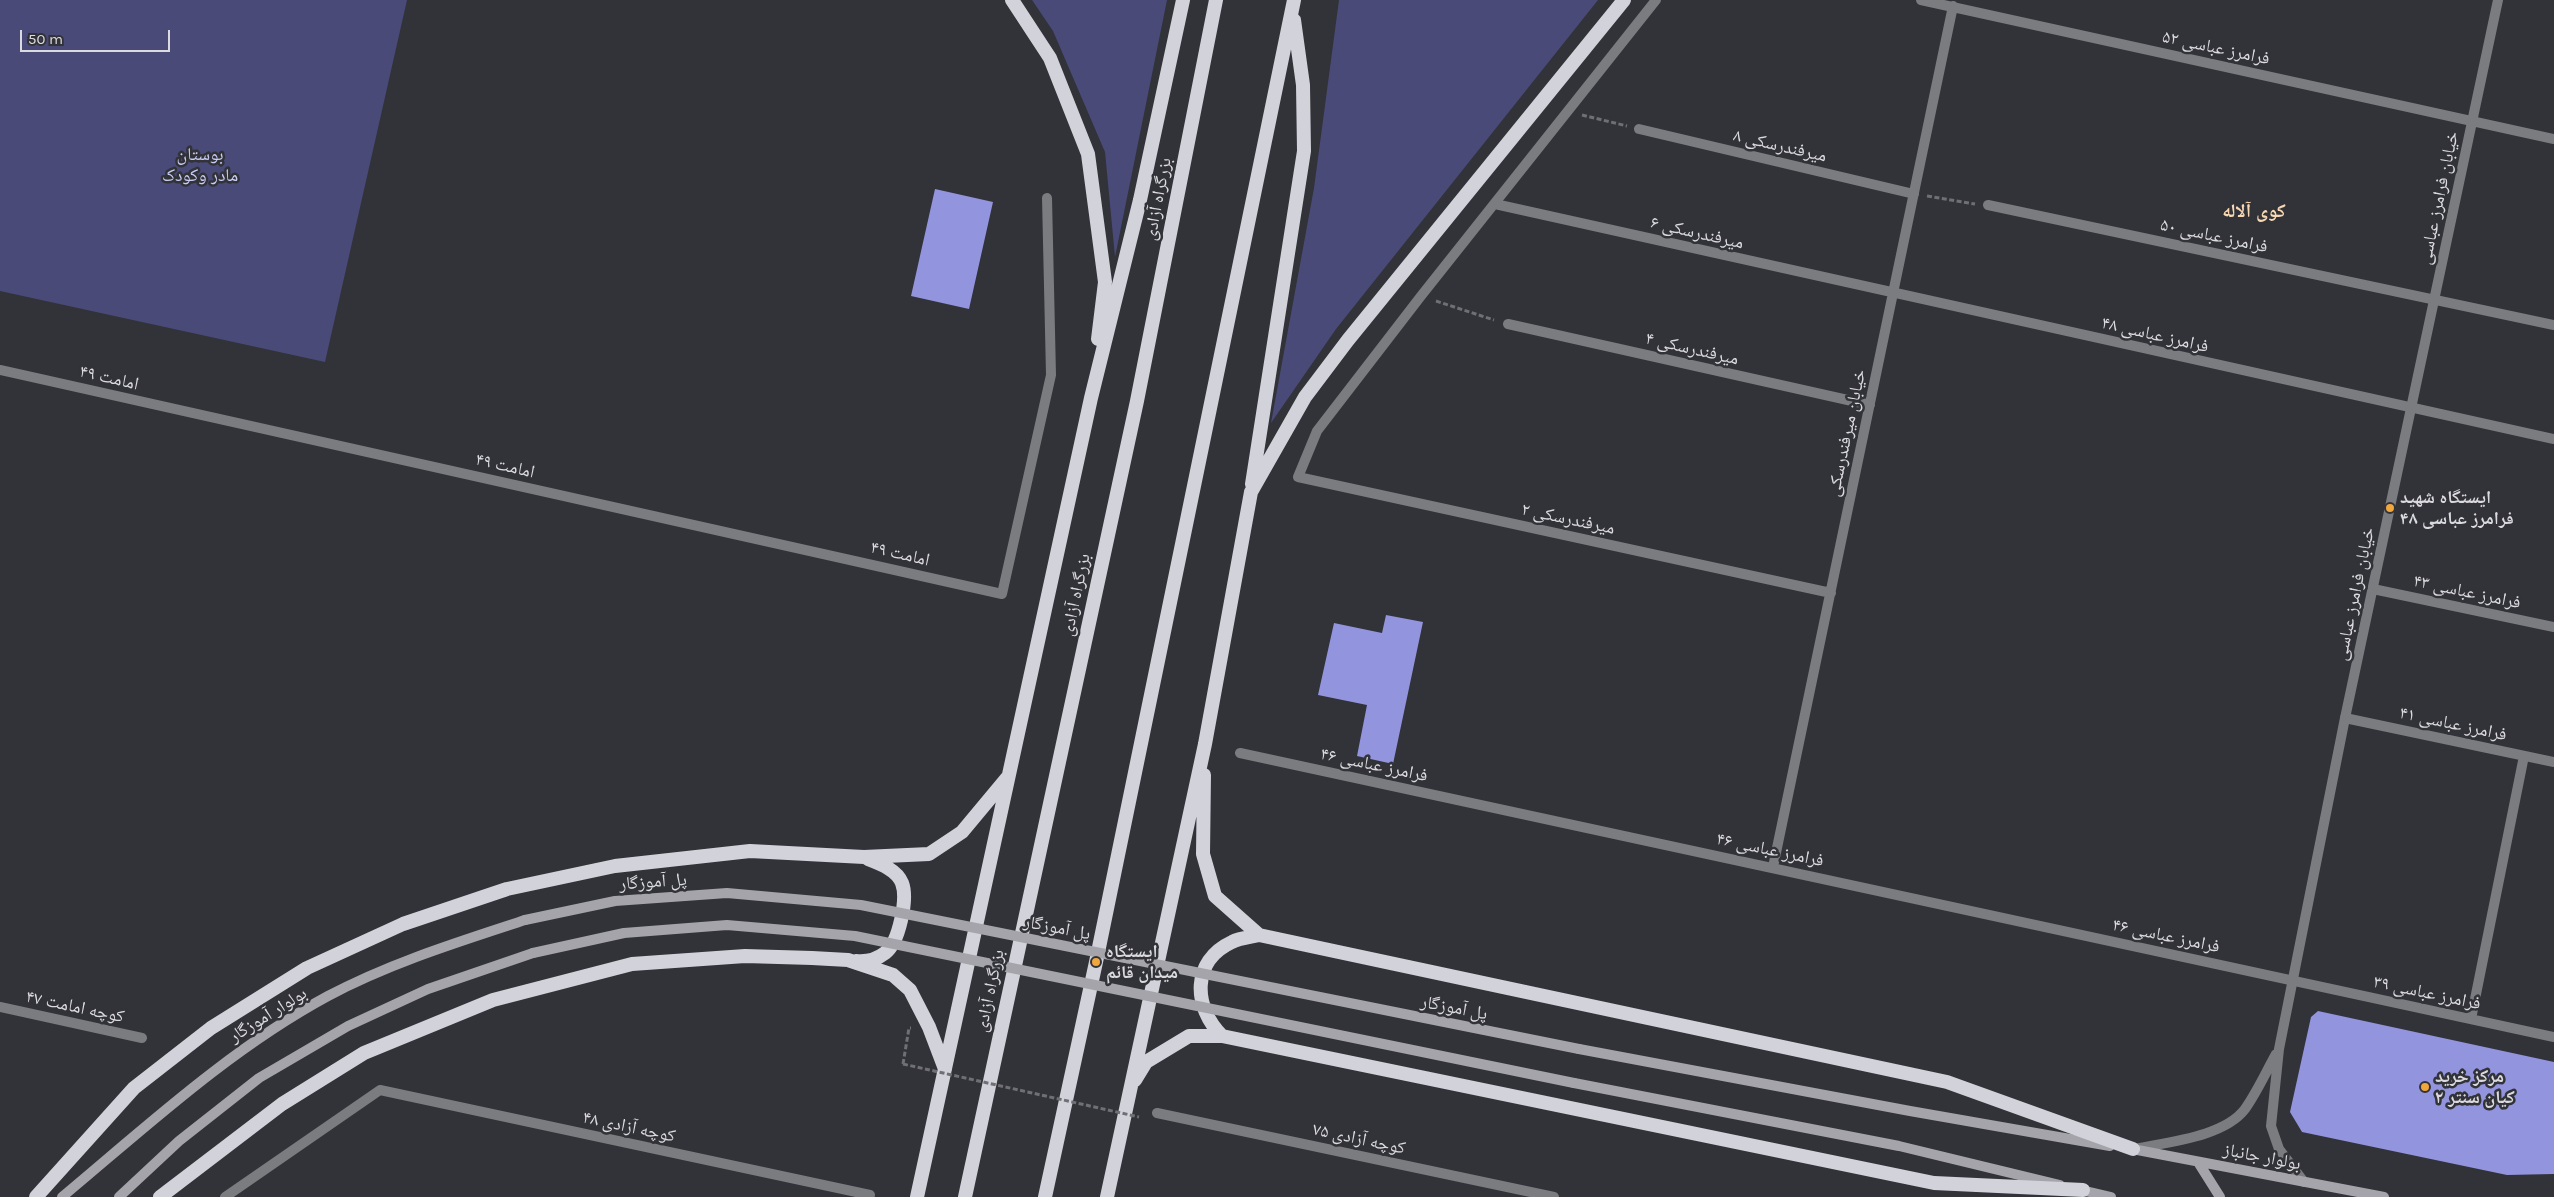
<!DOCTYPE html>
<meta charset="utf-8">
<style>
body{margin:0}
#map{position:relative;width:2554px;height:1197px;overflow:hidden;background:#323239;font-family:Karla,sans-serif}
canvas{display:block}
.scale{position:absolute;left:20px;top:30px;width:150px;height:22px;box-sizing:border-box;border:2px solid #dbdbdf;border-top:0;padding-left:6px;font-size:15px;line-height:18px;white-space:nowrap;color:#dbdbdf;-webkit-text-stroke:4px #323239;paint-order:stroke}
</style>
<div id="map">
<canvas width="2554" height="1197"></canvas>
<div class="scale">50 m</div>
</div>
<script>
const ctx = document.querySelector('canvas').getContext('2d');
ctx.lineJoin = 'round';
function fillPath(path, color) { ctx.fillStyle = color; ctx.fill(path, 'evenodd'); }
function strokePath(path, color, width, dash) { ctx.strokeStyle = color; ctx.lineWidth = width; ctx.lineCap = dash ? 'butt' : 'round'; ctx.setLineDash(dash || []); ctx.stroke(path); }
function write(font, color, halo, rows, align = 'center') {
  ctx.font = font + ' Karla,"Noto Naskh Arabic",sans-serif'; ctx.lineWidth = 5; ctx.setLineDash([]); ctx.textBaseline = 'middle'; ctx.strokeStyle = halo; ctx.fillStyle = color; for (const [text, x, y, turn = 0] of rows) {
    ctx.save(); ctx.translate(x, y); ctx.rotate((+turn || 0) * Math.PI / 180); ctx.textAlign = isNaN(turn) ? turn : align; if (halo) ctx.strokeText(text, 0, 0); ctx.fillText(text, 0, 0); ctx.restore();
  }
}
fillPath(new Path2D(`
 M0,0H407L325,362L0,291Z
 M1032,0H1167L1115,257L1105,152L1053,31Z
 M1339,0H1598L1336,329L1271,423L1314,188Z`), '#494a77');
fillPath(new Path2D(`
 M935,189L993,202L969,309L911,296Z
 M1386,615L1423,622L1393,764L1357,756L1367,705L1318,695L1334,623L1382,633Z
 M2318,1011L2554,1062V1174L2507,1175L2302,1132L2290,1112L2311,1017Z`), '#9294dd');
strokePath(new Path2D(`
 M1582,115L1627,126
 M1927,196L1975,204
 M1436,301L1494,320
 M903,1064L909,1028H911`), '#6f6f75', 3, [5, 2.5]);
strokePath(new Path2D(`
 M1656,0L1421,296L1317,431L1298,477L1831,593
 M1921,0L2554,139
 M1639,129L1914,194
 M1495,204L2554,439
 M1988,205L2554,325
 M1508,324L1870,405
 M0,370L1002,594L1051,375L1047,198
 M2373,589L2554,627
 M2345,718L2554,762
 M1240,753L2554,1037
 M1773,867L1953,6
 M0,1007L142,1038
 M2471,1019L2524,756
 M1157,1113L1554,1197
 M225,1197L380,1090L870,1195`), '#7b7c7f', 10);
strokePath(new Path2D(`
 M2134,1149C2167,1142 2224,1137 2245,1109C2257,1092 2266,1072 2276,1054
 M2304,1182L2279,1149L2271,1126L2279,1049L2345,718L2498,0`), '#7b7c7f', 10);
strokePath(new Path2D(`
 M1579,1049L1910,1111L2110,1146
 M1574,1083L1899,1146L2060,1185
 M2127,1148L2384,1197
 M2198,1162L2220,1197
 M2077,1189L2111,1197
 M62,1197C147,1126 230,1049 328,996C390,963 458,942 525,920
 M119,1197L179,1141L259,1078L348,1026L428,989L533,953`), '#a4a4aa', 10);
strokePath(new Path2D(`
 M1012,0L1050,58L1088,154L1105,282L1098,339
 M1252,484L1304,151L1303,85L1294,20
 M1204,775L1203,854L1215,896L1259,935
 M856,961C867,962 876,960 885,953C899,943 908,899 902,883C897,870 881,864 868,859
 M1222,1036C1193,1007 1191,961 1232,942C1240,938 1251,937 1259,935L1947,1082L2133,1149
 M1135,1080L1146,1062L1189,1036H1222L1934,1183L2083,1190
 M36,1197L134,1088L211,1028L307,968L403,924L507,889L615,866L750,851L864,857L929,854L962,832L1007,778
 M160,1197L282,1104L364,1053L493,1000L632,964L745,956L812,958L848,960L893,975L910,990L929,1027L945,1069
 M917,1197L1091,398L1140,200L1183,0
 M965,1197L1137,401L1216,0
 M1045,1197L1096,962L1294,0
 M1107,1197L1205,744L1251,492L1305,397L1348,340L1624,0`), '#d2d2da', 14);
strokePath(new Path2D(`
 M903,1064L1139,1117`), '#6f6f75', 3, [5, 2.5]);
strokePath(new Path2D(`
 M525,920L615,901L727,893L861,905L1579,1049
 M533,953L624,933L727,925L855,936L1574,1083`), '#a4a4aa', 10);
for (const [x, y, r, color] of [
 [2390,508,5,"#efa73e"],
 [1096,962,5,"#efa73e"],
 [2425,1087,5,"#efa73e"]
]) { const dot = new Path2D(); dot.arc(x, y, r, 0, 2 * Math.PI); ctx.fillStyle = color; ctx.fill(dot); strokePath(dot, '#323239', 2); }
write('18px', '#dbdbdf', '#323239', [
 ["فرامرز عباسی ۵۲",2216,48,12],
 ["میرفندرسکی ۸",1780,146,13],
 ["خیابان فرامرز عباسی",2439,198,-78],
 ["بزرگراه آزادی",1158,199,-79],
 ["میرفندرسکی ۶",1697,233,13],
 ["فرامرز عباسی ۵۰",2214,236,12],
 ["فرامرز عباسی ۴۸",2155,335,13],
 ["میرفندرسکی ۴",1692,349,13],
 ["امامت ۴۹",109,378,13],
 ["خیابان میرفندرسکی",1847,433,-78],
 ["امامت ۴۹",505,466,13],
 ["میرفندرسکی ۲",1568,519,12],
 ["امامت ۴۹",900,554,13],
 ["فرامرز عباسی ۴۳",2467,592,12],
 ["خیابان فرامرز عباسی",2355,594,-78],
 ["بزرگراه آزادی",1076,595,-78],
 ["فرامرز عباسی ۴۱",2453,724,12],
 ["فرامرز عباسی ۴۶",1374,765,12],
 ["فرامرز عباسی ۴۶",1770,850,12],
 ["پل آموزگار",653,882,-4],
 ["پل آموزگار",1057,928,11],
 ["فرامرز عباسی ۴۶",2166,936,12],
 ["بزرگراه آزادی",990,991,-78],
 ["فرامرز عباسی ۳۹",2427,993,12],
 ["کوچه امامت ۴۷",75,1007,12],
 ["پل آموزگار",1454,1008,11],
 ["بولوار آموزگار",268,1015,-32],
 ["کوچه آزادی ۴۸",629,1127,12],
 ["کوچه آزادی ۷۵",1359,1139,12],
 ["بولوار جانباز",2262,1157,11]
]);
write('18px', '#cbcdf5', '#323239', [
 ["بوستان",200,155],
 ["مادر وکودک",200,176]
]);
write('bold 18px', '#dbdbdf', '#323239', [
 ["ایستگاه شهید",2400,498],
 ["فرامرز عباسی ۴۸",2400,519],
 ["ایستگاه",1106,952],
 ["میدان قائم",1106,973],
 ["مرکز خرید",2435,1077],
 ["کیان سنتر ۲",2435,1098]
], 'left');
write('bold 19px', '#f8d9b3', '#323239', [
 ["کوی آلاله",2254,212]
]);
</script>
